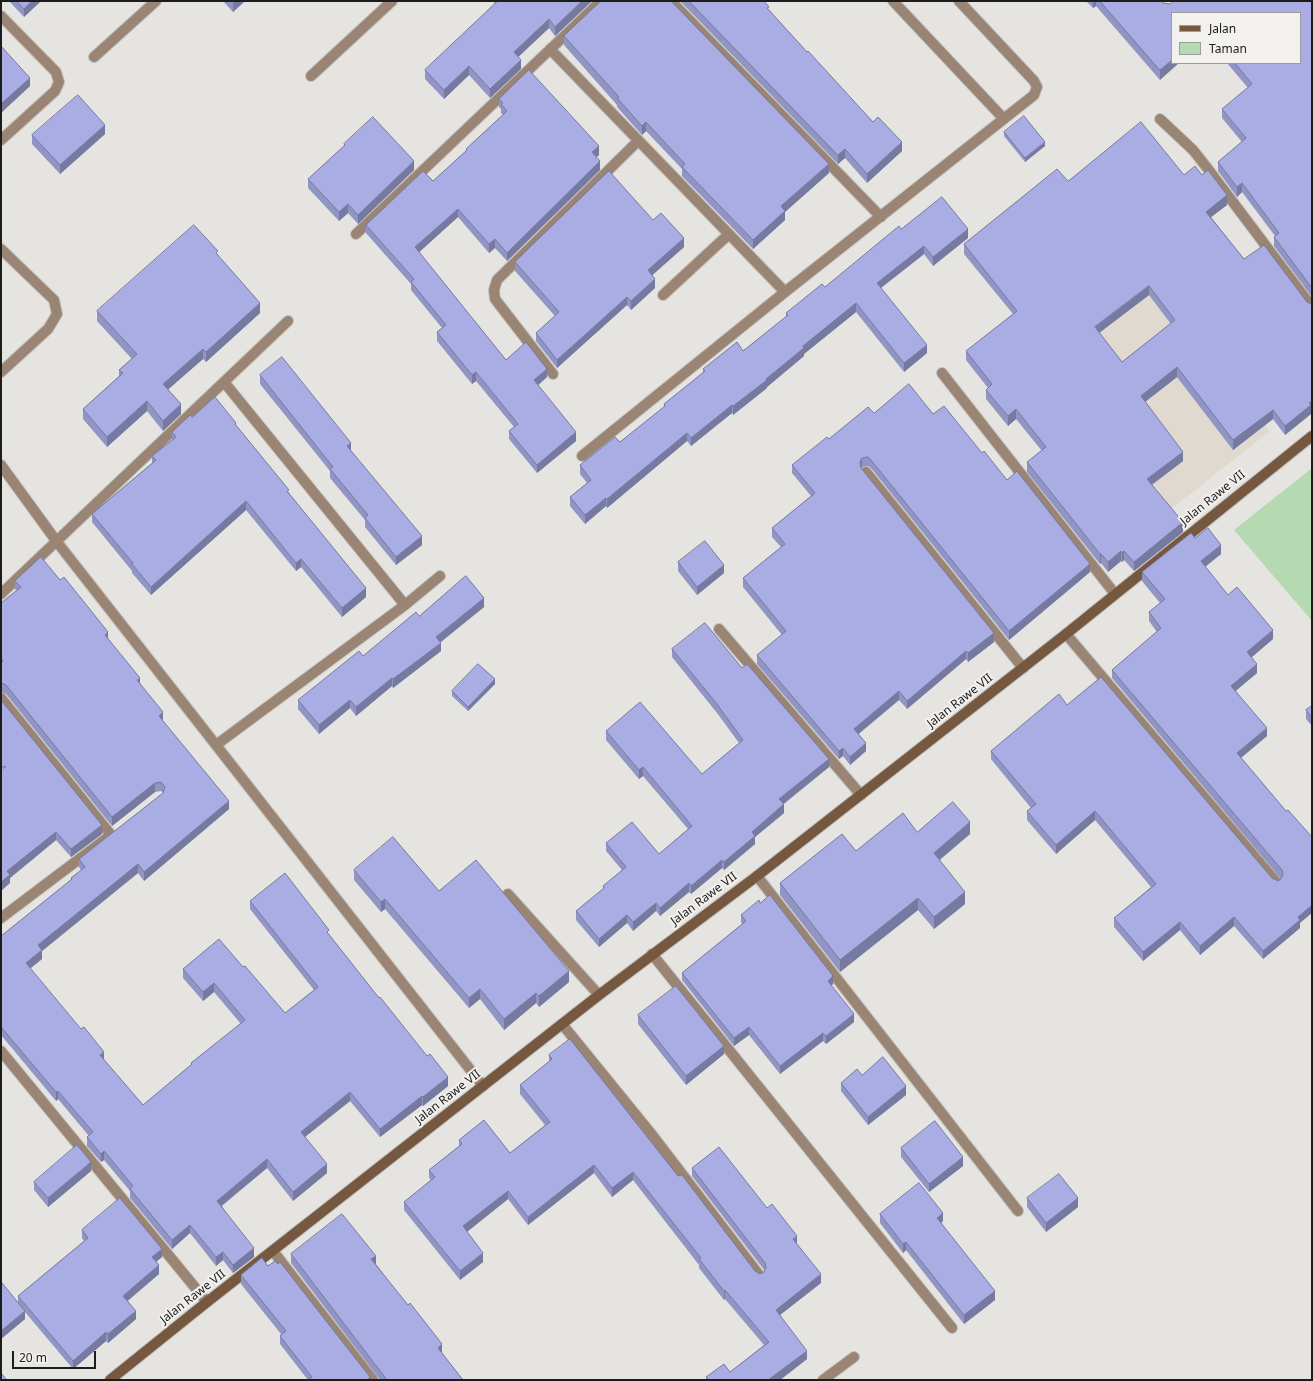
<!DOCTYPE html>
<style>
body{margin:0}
#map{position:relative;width:1313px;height:1381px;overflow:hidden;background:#e6e4e1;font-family:"Noto Sans",sans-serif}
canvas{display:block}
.frame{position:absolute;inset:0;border:2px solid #1c1c1b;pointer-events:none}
.legend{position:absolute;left:1171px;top:12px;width:130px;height:52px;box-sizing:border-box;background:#f3f1ee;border:1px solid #9d9c9a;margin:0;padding:5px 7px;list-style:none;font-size:12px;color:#1c1c1b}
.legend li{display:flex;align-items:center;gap:8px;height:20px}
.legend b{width:20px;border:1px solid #9d9c9a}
.scale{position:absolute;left:12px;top:1351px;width:84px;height:18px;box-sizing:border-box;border:2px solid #1c1c1b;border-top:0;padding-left:5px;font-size:12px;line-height:14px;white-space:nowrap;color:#1c1c1b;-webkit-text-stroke:3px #f3f1ee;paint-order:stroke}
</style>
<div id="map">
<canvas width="1313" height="1381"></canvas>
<div class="frame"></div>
<ul class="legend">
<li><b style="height:5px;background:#76573f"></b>Jalan</li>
<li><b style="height:11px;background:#b5d9b1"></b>Taman</li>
</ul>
<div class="scale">20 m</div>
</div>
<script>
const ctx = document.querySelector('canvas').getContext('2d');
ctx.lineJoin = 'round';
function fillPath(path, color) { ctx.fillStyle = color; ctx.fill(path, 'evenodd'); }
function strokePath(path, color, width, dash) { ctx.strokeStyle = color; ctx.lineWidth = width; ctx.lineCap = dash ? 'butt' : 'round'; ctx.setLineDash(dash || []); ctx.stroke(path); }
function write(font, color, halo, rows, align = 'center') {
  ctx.font = font + ' "Noto Sans",sans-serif'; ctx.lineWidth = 4; ctx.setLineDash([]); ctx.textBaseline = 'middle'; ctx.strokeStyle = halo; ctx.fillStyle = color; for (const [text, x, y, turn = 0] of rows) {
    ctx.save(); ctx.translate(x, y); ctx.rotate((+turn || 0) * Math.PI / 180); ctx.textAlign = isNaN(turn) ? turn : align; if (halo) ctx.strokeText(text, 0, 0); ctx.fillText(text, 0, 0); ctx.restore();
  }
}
fillPath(new Path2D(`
 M1123,236L1270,431L1170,510L1024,316Z`), '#dfd9cf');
fillPath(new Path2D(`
 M1312,468V621L1234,530Z`), '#b5d9b1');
const minor = new Path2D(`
 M671,1L881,217
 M893,1L1004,119
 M1,16L56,72L59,82L55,91L1,140
 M550,49L785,292
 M94,57L156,1
 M311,76L392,1
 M1160,119L1193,150L1208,169L1312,307
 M356,234L601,1
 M1,249L54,300L57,314L48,329L1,372
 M663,295L729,234
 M942,373L1115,594
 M553,374L495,299L494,290L497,280L638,141
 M224,382L405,605
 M582,456L785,292L1034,95L1037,87L1034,81L959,1
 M1,465L57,542L483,1086
 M866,472L1023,668
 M1,594L288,321
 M719,629L861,795
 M1066,634L1277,883
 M1,698L111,835L1,918
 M216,745L405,605L440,576
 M757,876L1018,1211
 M508,894L599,995
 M652,954L952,1328
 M562,1024L653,1136L760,1276
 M1,1051L207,1302
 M273,1251L373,1380
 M823,1380L854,1357`);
const secondary = new Path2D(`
 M110,1380L207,1302L599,995L757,876L1066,634L1312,436`);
strokePath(minor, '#c2c0bd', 12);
strokePath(secondary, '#c2c0bd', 12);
strokePath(minor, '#9a8474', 10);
strokePath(secondary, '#76573f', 10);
fillPath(new Path2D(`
 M9,1H41L24,17Z
 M223,1H245L233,12Z
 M493,1H592L555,36L549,28L518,57L521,69L490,98L469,75L444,99L425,79V70L495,4Z
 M680,1H764L769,10L807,52L873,122L902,151L867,183L845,158L838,164Z
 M1086,1H1161L1163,3L1170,4L1312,1V297L1274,246V237L1275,236L1242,192L1237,197L1218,171V162L1242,142L1222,118V109L1248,88L1227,63H1300L1172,13L1160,80L1096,6L1093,8Z
 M564,36L829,173L785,212V220L753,249L682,176V169L646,131L642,135L617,107V105L564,45Z
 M1,46L30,86L2,112L1,110Z
 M499,99L599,155L596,157L600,170L507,261L495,248L489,253L458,217L419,252L506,360L547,377L538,385L576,441L537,473L509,439V431L514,427L476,381L472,384L437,341V332L442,328L411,290V284L366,233V225L433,181L466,151V149L503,115L501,113V109L499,107Z
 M1004,132L1045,146L1025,162L1004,136Z
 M105,134L60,174L32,144V135Z
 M344,144L414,170L358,224L348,213L339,221L308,188V179L344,146Z
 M1184,175L1227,205L1211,217L1244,259L1307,302L1311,414L1285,435L1273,419L1233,450L1177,377L1145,402L1183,461L1152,485L1183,532L1134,571L1124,560L1122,562L1121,561L1108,572L1101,563L1100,564L1027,472V462L1042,451L1016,419L1008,426L986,399V390L988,388L966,360V351L1013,314L964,254V244L1068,181ZM1149,295L1171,324L1122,362L1099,333Z
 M653,220L684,247L652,275L655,288L631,310L627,305L557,368L536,341V333L555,316L515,271V262Z
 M901,229L968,238L933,266L924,254L881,288L927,353L904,372L856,312L804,354V356L767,387V388L733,415L732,413L691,446L687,441L607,508L606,506L585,524L570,506V497L587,483L580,474V465L620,442L664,407V404L703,373V369L743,351L786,317V313L825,287Z
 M218,255L260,313L206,362L203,359L168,389L181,414L163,431L147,411L107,447L83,419V409L119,376V370L132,359L97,321V311Z
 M260,375L351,451L422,545L396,565L365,527V520L330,478V471L260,384Z
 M874,413L933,414L982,453L1007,480L1090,572L1009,640L871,468L868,466L862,467L861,468L994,642L968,662L966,659L907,709L899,700L859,734L866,751L850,765L843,756L839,759L757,664V655L782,635L743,587V578L781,547L772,537V528L811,496L792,473V465L829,439Z
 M192,417L236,426L289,493L366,597L342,617L301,567L296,571L246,510L151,595L132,573V571L92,522V514L152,463V456L172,440V432Z
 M1195,538L1221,554L1205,567L1228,595L1273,639L1252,657L1257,673L1236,691L1267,736L1241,758L1286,811L1300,923V928L1263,959L1234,926L1200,955L1180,930L1143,961L1114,927V918L1151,887L1095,820L1056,854L1027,820V811L1031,808L991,759V751L1067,705L1272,878L1278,881L1281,879L1112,678V670L1157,632L1149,621V612L1160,603L1142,581V572Z
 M678,562L724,573L697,595L678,571Z
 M15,581L108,639L140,683L163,721L229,809L144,881L138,873L42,951V959L30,968L104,1060L143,1105L191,1065V1063L241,1024L214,992L203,1001L183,978V969L243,967L285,1013L314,990L250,909V901L329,935L448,1086L423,1106L422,1105L380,1137L350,1101L305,1137L327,1173L293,1201L267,1168L222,1206L254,1257L233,1273L223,1260L216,1266L190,1233L172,1249L130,1198V1191L104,1160L101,1162L87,1146V1137L89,1136L58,1099L56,1101L1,1035V936L71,880V878L81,870L79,867V859L163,793L161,791L155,792L112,826L6,694L1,692V603L17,591L15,589Z
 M484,607L440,642L441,651L393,688L392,686L356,716L350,708L319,734L298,709V700L363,656L419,616Z
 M672,649L742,668L829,767L784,804V813L755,837V844L724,870L722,868L691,894L689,892L660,916L656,911L633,931L627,923L599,947L576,920V911L603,889V886L622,870L606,851V843L659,854L688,829L643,776L639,779L606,740V731L702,774L739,743L717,713L672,657Z
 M495,684L468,711L452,696V691Z
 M1,700L102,834L71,857L56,840L10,878V883Z
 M1312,706V726L1306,719V710Z
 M917,832L970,834L940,860L965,904L934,929L918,910L840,972L780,895V883Z
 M354,870L439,891L569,982L539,1007L536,1003L504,1030L480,999L469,1008L385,909L381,912L354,880Z
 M741,915L833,984L831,986L854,1022L826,1044L823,1041L780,1074L749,1035L734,1046L682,980V973L742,924L741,922Z
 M638,1015L724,1054L686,1085L638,1024Z
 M549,1055L678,1176L755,1271L760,1274L764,1272L765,1271L692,1176V1168L767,1208L797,1244L821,1283L780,1315L807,1359L780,1380H706V1377L730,1372L764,1345L725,1299L724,1300L699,1268V1265L633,1180L612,1197L594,1173L528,1225L508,1199L467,1232L483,1262L460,1280L404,1210V1202L431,1180L429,1178V1170L459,1146V1140L510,1153L545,1125L520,1094V1085L549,1062Z
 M862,1075L906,1095L868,1125L841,1091V1083Z
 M901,1148L963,1166L929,1192L901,1157Z
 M91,1171L48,1207L34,1190V1182Z
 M1027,1198L1078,1207L1046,1232L1027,1207Z
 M880,1214L943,1221L941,1223L995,1300L964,1324L906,1250L903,1253L880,1223Z
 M82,1230L162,1257L156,1262L159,1274L128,1301L136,1319L108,1343L106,1341L73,1369L25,1312V1319L1,1339V1284L18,1303V1296L84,1241L82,1238Z
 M291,1254L376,1264L442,1353L463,1380H380L291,1263Z
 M268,1266L370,1380H308L280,1344V1336L281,1334L241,1284V1275Z`), '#9195c4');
fillPath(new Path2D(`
 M32,1H41L24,17V9Z
 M236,1H245L233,12V3Z
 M582,1H592L555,36V27Z
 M1093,1H1096V6L1093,8Z
 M549,19V28L514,61V52Z
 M521,60V69L490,98V89Z
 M1172,60V63H1179L1160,80V70Z
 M469,66V75L444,99V90Z
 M30,78V86L2,112V103Z
 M646,122V131L642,135V126Z
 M105,125V134L60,174V165Z
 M902,142V151L867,183V174Z
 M1045,142V146L1025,162V158Z
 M599,146V155L592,161V152Z
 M845,149V158L838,164V155Z
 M414,161V170L358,224V215Z
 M600,161V170L507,261V253Z
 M829,164V173L785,212V220L753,249V240L781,206Z
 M1242,183V192L1237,197V187Z
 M1227,195V205L1206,221V212Z
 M348,204V213L339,221V212Z
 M458,209V217L415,256V247Z
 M968,229V238L933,266V257Z
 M684,238V247L648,279V270Z
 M495,239V248L489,253V244Z
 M924,246V254L877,291V283Z
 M655,279V288L631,310V301Z
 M1149,286V295L1095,336V327Z
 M627,297V305L557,368V360Z
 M260,303V313L206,362V352Z
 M856,303V312L804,354V356L767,387V388L733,415V406L766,379L803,346Z
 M927,345V353L904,372V363Z
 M203,349V359L163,394V384Z
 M1177,367V377L1141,405V396Z
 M547,369V377L534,389V380Z
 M476,372V381L472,384V375Z
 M147,401V411L107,447V437Z
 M1312,401V410H1311V414L1285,435V426Z
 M181,404V414L163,431V421Z
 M732,405V413L691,446V438Z
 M1016,409V419L1008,426V416Z
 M1273,410V419L1233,450V440Z
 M576,432V441L537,473V465Z
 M687,433V441L607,508V499Z
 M351,443V451L347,446Z
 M1183,452V461L1147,488V479Z
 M862,458V467L860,470V462Z
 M606,498V506L585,524V515Z
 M246,501V510L151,595V587Z
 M1183,522V532L1134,571V562Z
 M422,536V545L396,565V557Z
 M1221,545V554L1201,570V561Z
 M1121,551V561L1108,572V562Z
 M1124,551V560L1122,562V553Z
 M1100,554H1101V563L1100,564Z
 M301,559V567L296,571V563Z
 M1090,564V572L1009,640V631Z
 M724,565V573L697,595V587Z
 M366,588V597L342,617V608Z
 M484,598V607L436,646V637Z
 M1273,630V639L1247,661V652Z
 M108,632V641L105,635Z
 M994,633V642L968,662V653Z
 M441,643V651L393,688V679Z
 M966,651V659L907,709V701Z
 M1257,664V673L1231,694V686Z
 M140,678V686L137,680Z
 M392,678V686L356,716V707Z
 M495,679V684L468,711V707Z
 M899,691V700L854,737V729Z
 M350,700V708L319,734V725Z
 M163,712V721L159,716Z
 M1267,728V736L1237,761V753Z
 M866,743V751L850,765V757Z
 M843,748V756L839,759V751Z
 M829,759V767L779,807V799Z
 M643,767V776L639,779V770Z
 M155,783V792L112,826V817Z
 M229,801V809L144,881V872Z
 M784,804V813L755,837V844L724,870V862L752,832Z
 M1095,811V820L1056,854V845Z
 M970,822V834L934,864V853Z
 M102,825V834L71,857V849Z
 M56,832V840L10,878V883L1,891V882L7,871Z
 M722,860V868L691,894V886Z
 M138,864V873L42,951V959L26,972V963L38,945Z
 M689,883V892L660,916V908Z
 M965,892V904L934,929V917Z
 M918,898V910L840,972V960Z
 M385,899V909L381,912V902Z
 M656,903V911L633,931V922Z
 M1312,905V913L1300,923V928L1263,959V951L1298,917Z
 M627,915V923L599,947V939Z
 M1234,917V926L1200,955V946Z
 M1180,922V930L1143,961V952Z
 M569,971V982L539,1007V996Z
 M833,976V984L828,989V981Z
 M214,983V992L203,1001V992Z
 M480,989V999L469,1008V998Z
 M536,993V1003L504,1030V1019Z
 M854,1014V1022L826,1044V1036Z
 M749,1027V1035L734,1046V1038Z
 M823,1033V1041L780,1074V1066Z
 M724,1046V1054L686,1085V1076Z
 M104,1052V1060L100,1055Z
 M448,1077V1086L423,1106V1097Z
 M906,1086V1095L868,1125V1117Z
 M58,1091V1099L56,1101V1092Z
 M350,1092V1101L301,1140V1132Z
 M422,1096V1105L380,1137V1129Z
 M104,1151V1160L101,1162V1154Z
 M963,1157V1166L929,1192V1184Z
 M267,1159V1168L217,1209V1201Z
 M91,1162V1171L48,1207V1198Z
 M327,1164V1173L293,1201V1192Z
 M594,1165V1173L528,1225V1217Z
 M633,1172V1180L612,1197V1188Z
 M508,1191V1199L463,1235V1226Z
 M1078,1198V1207L1046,1232V1223Z
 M943,1213V1221L937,1226V1218Z
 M190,1225V1233L172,1249V1240Z
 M797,1236V1245L793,1239Z
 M906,1242V1250L903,1253V1244Z
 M254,1248V1257L233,1273V1265Z
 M162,1249V1257L152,1265V1257Z
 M223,1252V1260L216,1266V1257Z
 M483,1253V1262L460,1280V1271Z
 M376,1256V1264L371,1268V1259Z
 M159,1265V1274L123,1304V1296Z
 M821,1274V1283L776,1318V1310Z
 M725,1290V1299L724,1300V1291Z
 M995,1291V1300L964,1324V1315Z
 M25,1311V1319L1,1339V1331Z
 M136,1311V1319L108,1343V1334Z
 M106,1332V1341L73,1369V1361Z
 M442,1344V1353L438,1357V1348Z
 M807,1351V1359L780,1380H768Z`), '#7679a0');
const building = new Path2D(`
 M17,1H32L24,9Z
 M498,1H582L555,27L549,19L514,52L521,60L490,89L469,66L444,90L425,70Z
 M601,1H671L829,164L781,206L785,211L753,240L682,167L685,164L646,122L642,126L617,98L619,97L564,36Z
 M689,1H764L769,7L767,8L807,52L808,51L873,122L878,117L902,142L867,174L845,149L838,155Z
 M1100,1H1161L1163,3L1170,4L1174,1H1312V288L1274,237L1279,233L1242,183L1237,187L1218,162L1246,138L1222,109L1252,84L1235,63H1300V13H1172V60L1160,70Z
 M1,46L30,78L2,103L1,102Z
 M529,70L599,146L592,152L600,161L507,253L495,239L489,244L458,209L415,247L506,360L526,342L547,369L534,380L576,432L537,465L509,431L518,424L476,372L472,375L437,332L446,325L411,282L414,279L366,225L423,171L433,181L467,150L466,149L507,111L501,104L503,103L499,99Z
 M78,95L105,125L60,165L32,135Z
 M1024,116L1045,142L1025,158L1004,132Z
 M373,117L414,161L358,215L348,204L339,212L308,179L345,145L344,144Z
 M1141,122L1184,175L1195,166L1202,175L1208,170L1227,195L1206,212L1244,259L1264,245L1307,302L1312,304V401L1309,403L1311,405L1285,426L1273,410L1233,440L1177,367L1141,396L1183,452L1147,479L1183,522L1134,562L1124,551L1122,553L1121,551L1108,562L1101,554H1100L1027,462L1046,447L1016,409L1008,416L986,390L992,384L966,351L1017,311L964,244L1057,169L1068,181ZM1149,286L1175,320L1122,362L1095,327Z
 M609,171L653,220L661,213L684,238L648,270L655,279L631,301L627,297L557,360L536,333L559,312L515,262Z
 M942,197L968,229L933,257L924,246L877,283L927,345L904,363L856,303L803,346L804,348L766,379L767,380L733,406L732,405L691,438L687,433L607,499L606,498L585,515L570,497L591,480L580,465L615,437L620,442L665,406L664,404L705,371L703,369L737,342L743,351L788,315L786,313L822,284L825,287L899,226L901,229Z
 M194,225L218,251L216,253L260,303L206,352L203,349L163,384L181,404L163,421L147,401L107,437L83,409L123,373L119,370L137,354L97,311Z
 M282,357L351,443L347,446L422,536L396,557L365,518L368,515L330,469L333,467L260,375Z
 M909,384L933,414L944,406L982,453L984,451L1007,480L1017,471L1090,564L1009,631L871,460L868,457L862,458L860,462L861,468L994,633L968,653L966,651L907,701L899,691L854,729L866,743L850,757L843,748L839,751L757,655L786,631L743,578L785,544L772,528L815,493L792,465L827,437L829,439L868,407L874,413Z
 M215,397L236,423L235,424L289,490L287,491L366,588L342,608L301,559L296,563L246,501L151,587L132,564L133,563L92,514L156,460L152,456L176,437L172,432L190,415L192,417Z
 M1208,528L1221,545L1201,561L1228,595L1237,587L1273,630L1247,652L1257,664L1231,686L1267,728L1237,753L1286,811L1288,810L1312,837V905L1298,917L1300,920L1263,951L1234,917L1200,946L1180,922L1143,952L1114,918L1156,884L1095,811L1056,845L1027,811L1036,804L991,751L1059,694L1067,705L1101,677L1272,878L1278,881L1281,879L1283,874L1282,870L1112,670L1161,628L1149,612L1165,599L1142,572L1191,533L1195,538Z
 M705,541L724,565L697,587L678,562Z
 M41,557L60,580L64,577L108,632L105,635L140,678L137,680L163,712L159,716L229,801L144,872L138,864L38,945L42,950L26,963L81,1029L84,1027L104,1052L100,1055L143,1105L192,1064L191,1063L245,1020L214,983L203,992L183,969L219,939L243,967L245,966L285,1013L318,987L250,901L285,873L329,930L327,932L379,998L380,997L427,1056L430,1054L448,1077L423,1097L422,1096L380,1129L350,1092L301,1132L327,1164L293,1192L267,1159L217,1201L254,1248L233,1265L223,1252L216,1257L190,1225L172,1240L130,1189L133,1186L104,1151L101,1154L87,1137L93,1132L58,1091L56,1092L1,1027V936L72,879L71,878L85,867L79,859L163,793L165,787L161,782L155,783L112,817L6,685L1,683V663L3,661L1,658V603L21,587L15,581Z
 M466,576L484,598L436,637L441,643L393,679L392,678L356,707L350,700L319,725L298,700L359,651L363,656L416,612L419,616Z
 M705,623L742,668L747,664L829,759L779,799L784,804L752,832L755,836L724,862L722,860L691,886L689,883L660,908L656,903L633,922L627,915L599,939L576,911L604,888L603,886L626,867L606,843L632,822L659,854L692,826L643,767L639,770L606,731L640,702L702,774L743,740L717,704L672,649Z
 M478,664L495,679L468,707L452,691Z
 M1,700L102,825L71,849L56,832L7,871L10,875L1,882V771L6,766L1,768Z
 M1312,706V718L1306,710Z
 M953,802L970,822L934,853L965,892L934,917L918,898L840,960L780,883L842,834L856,851L903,813L917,832Z
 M393,837L439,891L476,860L569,971L539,996L536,993L504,1019L480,989L469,998L385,899L381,902L354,870Z
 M770,895L833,976L828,981L854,1014L826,1036L823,1033L780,1066L749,1027L734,1038L682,973L746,921L741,915L759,900L760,903Z
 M676,986L724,1046L686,1076L638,1015Z
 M570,1039L678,1176L682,1175L755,1271L760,1274L764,1272L766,1267L765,1263L692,1168L719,1147L767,1208L772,1204L797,1236L793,1239L821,1274L776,1310L807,1351L768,1380H709L706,1377L724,1364L730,1372L769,1342L725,1290L724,1291L699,1259L701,1258L633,1172L612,1188L594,1165L528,1217L508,1191L463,1226L483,1253L460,1271L404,1202L435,1177L429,1170L462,1144L459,1140L484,1120L510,1153L550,1122L520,1085L552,1059L549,1055Z
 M883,1057L906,1086L868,1117L841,1083L857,1069L862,1075Z
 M935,1121L963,1157L929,1184L901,1148Z
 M77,1145L91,1162L48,1198L34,1182Z
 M1059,1174L1078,1198L1046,1223L1027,1198Z
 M919,1183L943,1213L937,1218L995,1291L964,1315L906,1242L903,1244L880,1214Z
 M120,1198L162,1249L152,1257L159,1265L123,1296L136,1311L108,1334L106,1332L73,1361L18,1296L88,1238L82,1230Z
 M342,1214L376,1256L371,1259L408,1305L410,1303L442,1344L438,1348L463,1380H387L291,1254Z
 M262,1258L268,1266L275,1261L278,1264L280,1262L370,1377L367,1380H310L309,1379L312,1377L280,1336L286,1331L241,1275Z
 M2,1283L25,1311L1,1331V1284Z
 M1,1373L7,1380H1Z`);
fillPath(building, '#a9ade4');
strokePath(building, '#7679a0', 1);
write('12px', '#1c1c1b', '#f3f1ee', [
 ["Jalan Rawe VII",1213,498,-39],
 ["Jalan Rawe VII",960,701,-38],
 ["Jalan Rawe VII",704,899,-37],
 ["Jalan Rawe VII",448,1097,-38],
 ["Jalan Rawe VII",193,1297,-38]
]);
</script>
